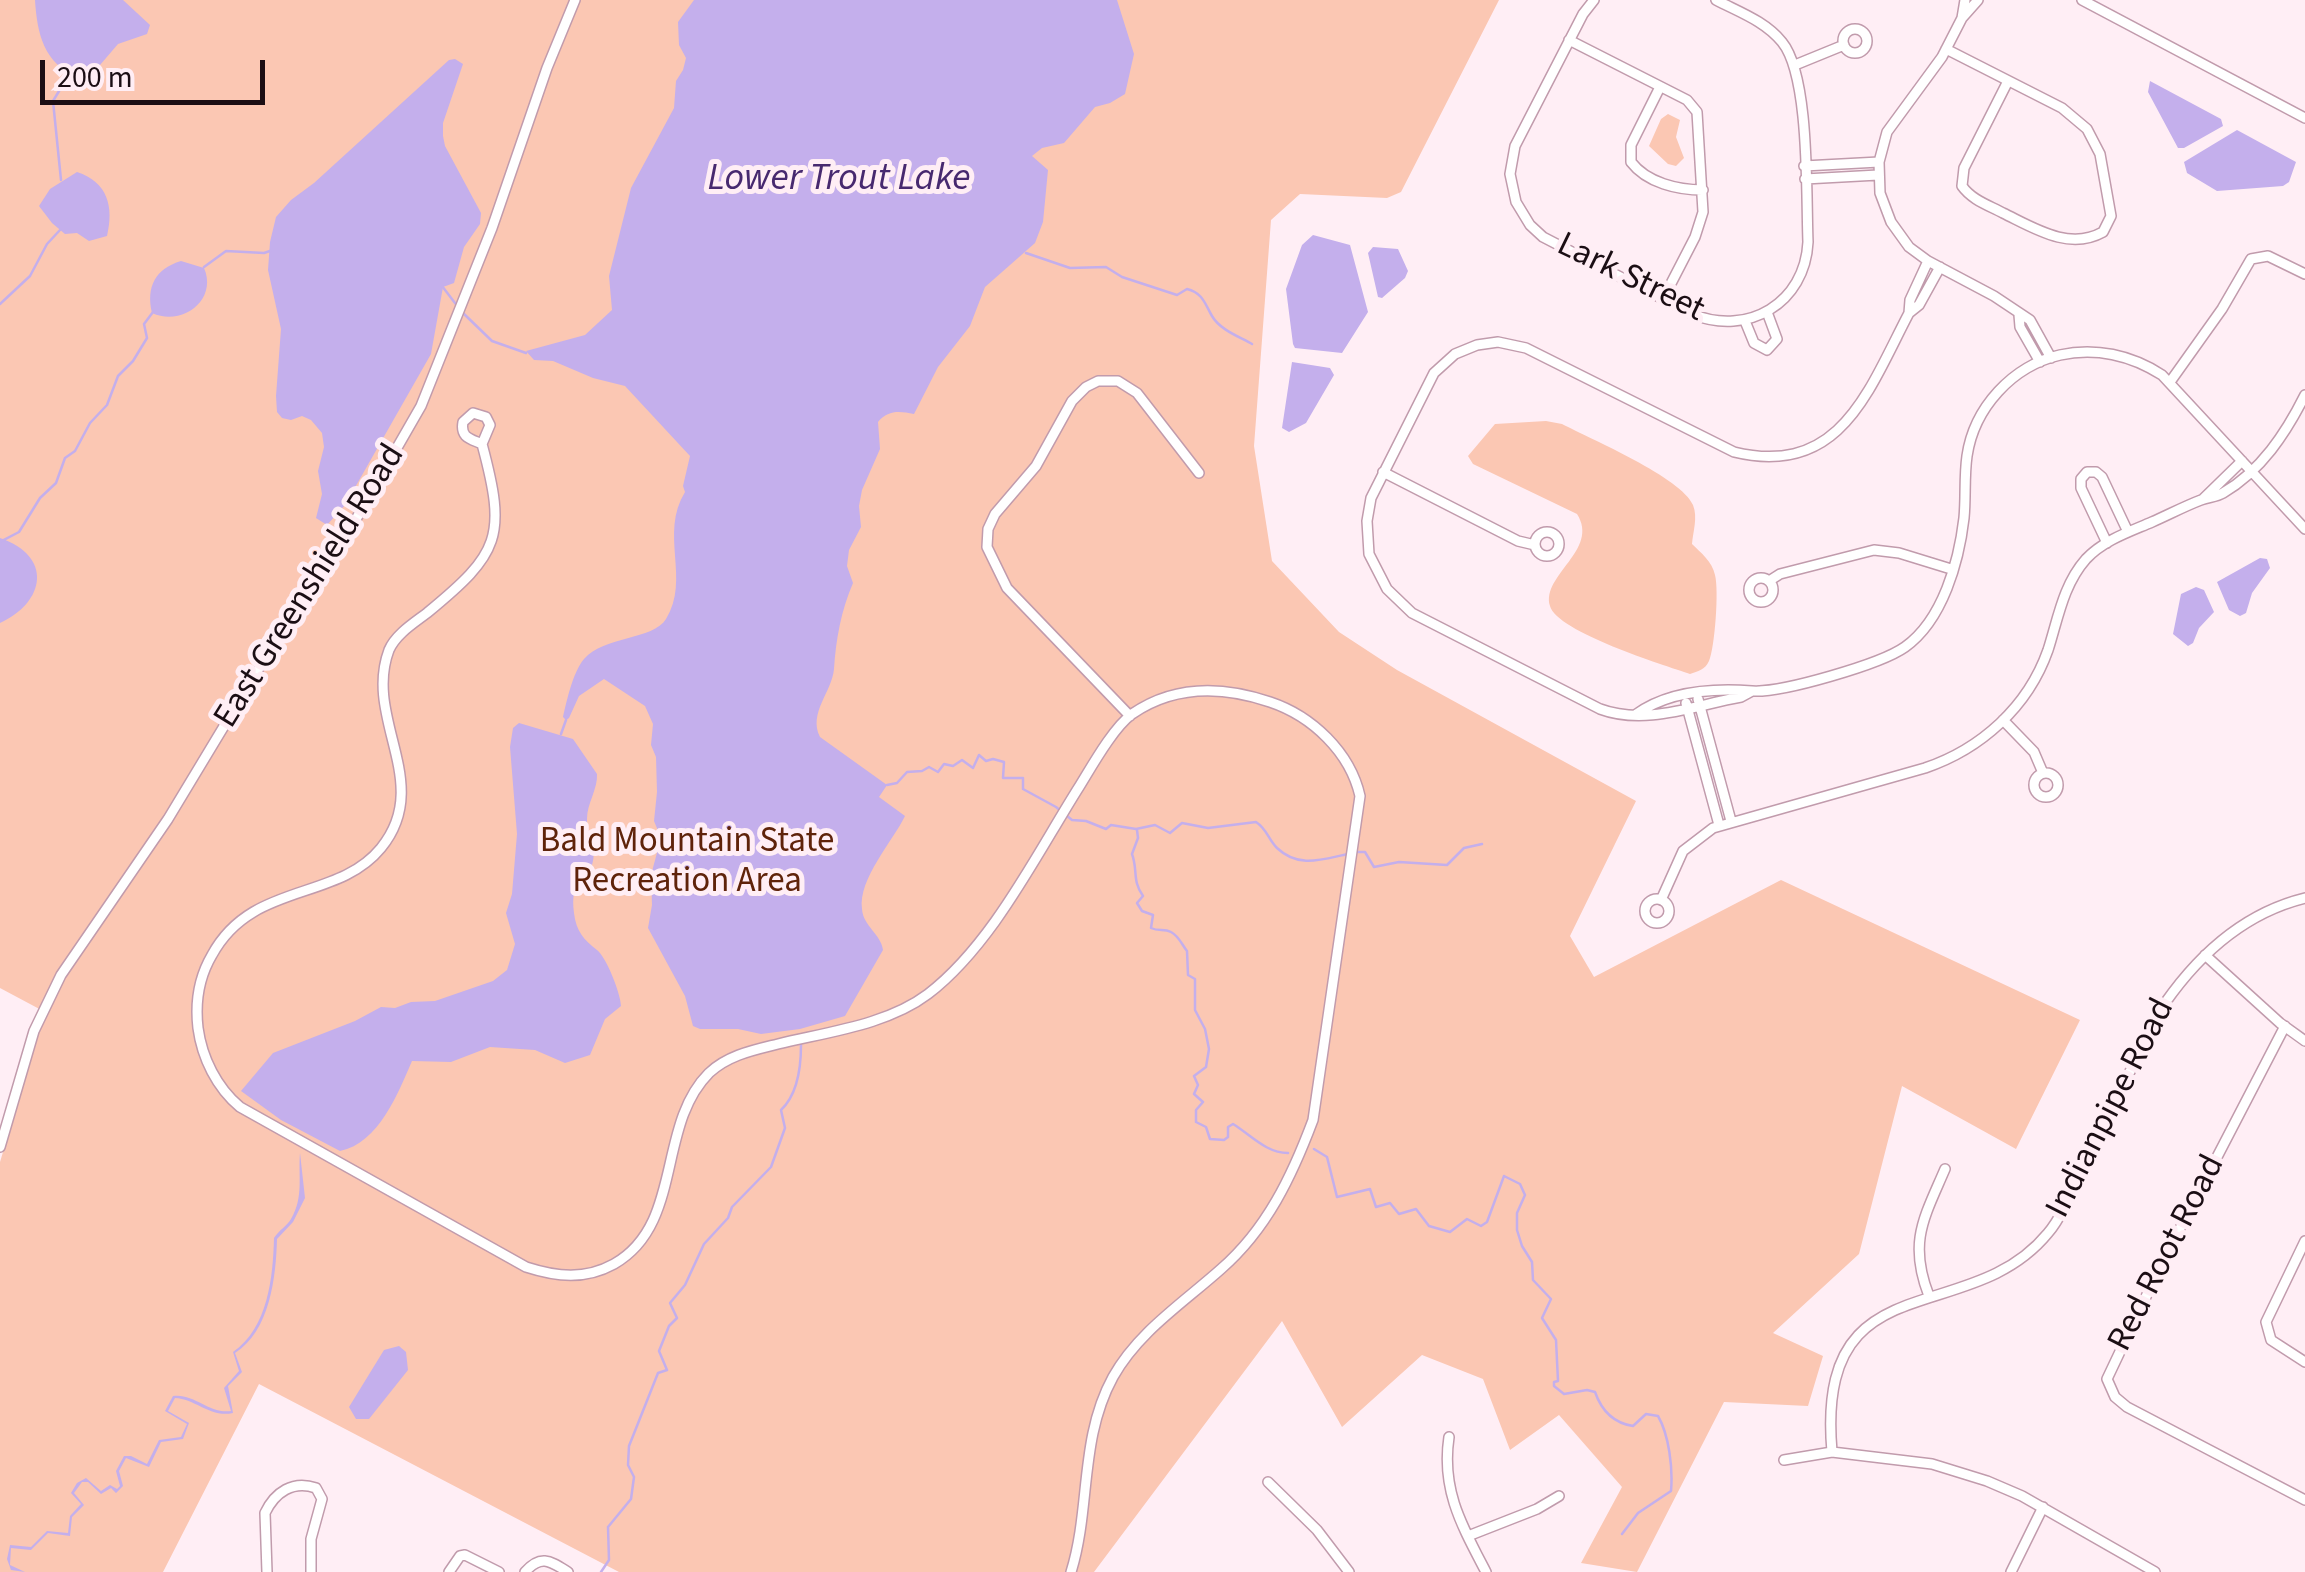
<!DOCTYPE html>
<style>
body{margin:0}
#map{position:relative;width:2305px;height:1572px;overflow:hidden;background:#ffeef5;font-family:"Source Sans 3",sans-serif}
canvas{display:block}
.scale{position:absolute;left:40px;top:60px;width:225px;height:45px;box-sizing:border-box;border:5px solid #1b0e14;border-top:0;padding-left:12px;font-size:30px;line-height:35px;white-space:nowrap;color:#1b0e14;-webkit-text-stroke:8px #ffeef5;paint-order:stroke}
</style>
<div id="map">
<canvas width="2305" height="1572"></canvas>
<div class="scale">200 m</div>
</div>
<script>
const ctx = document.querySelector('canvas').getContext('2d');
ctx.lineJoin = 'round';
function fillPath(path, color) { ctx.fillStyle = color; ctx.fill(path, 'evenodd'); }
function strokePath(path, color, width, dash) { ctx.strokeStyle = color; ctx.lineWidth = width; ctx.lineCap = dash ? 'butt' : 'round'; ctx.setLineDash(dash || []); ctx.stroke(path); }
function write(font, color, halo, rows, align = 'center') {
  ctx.font = font + ' "Source Sans 3",sans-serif'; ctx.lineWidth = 10; ctx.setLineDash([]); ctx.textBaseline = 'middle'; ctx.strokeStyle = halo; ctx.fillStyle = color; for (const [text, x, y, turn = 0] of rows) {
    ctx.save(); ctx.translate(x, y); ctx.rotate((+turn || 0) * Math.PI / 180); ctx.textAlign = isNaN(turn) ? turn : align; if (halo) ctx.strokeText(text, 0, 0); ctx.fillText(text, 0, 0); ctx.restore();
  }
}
fillPath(new Path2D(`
 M0,0H1499L1401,192L1387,198L1300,194L1271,220L1254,446L1272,561L1339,632L1397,670L1636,801L1570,936L1594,977L1781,880L2080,1020L2016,1149L1902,1086L1859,1254L1773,1333L1823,1356L1808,1406L1724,1402L1637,1572L1581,1563L1622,1487L1559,1415L1510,1450L1483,1379L1422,1355L1342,1427L1282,1321L1094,1572H619L259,1384L163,1572H0V1162L45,1012L0,988Z
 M1668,114L1680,120L1676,137L1684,158L1676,166L1668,164L1649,146L1661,119Z
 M1546,421L1562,424C1591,439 1682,478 1693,505C1698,517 1693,532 1692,544C1701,553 1712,561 1715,575C1719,590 1715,647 1709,661C1705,670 1698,671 1690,674C1664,665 1557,632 1550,606C1541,575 1600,550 1577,514L1473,464L1468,456L1495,424Z`), '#fbc7b3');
fillPath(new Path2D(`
 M35,0H123L150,25L147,34L118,44L94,72L78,76C44,65 37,33 35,0Z
 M694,0H1117L1134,54L1125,94L1110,103L1095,107L1064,143L1042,148L1032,156L1048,170L1043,222L1035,243L985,287L970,326L938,367L914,414C899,411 888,410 878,422L880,449L862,490L859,506L861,527L849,550L847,566L853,583C841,611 836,639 834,669C832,692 808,713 820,737L887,785L879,797L905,816C893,841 858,879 862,909C863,926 881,934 883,950L845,1016L800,1029L761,1034L738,1029H700L693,1026L685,996L648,928L652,905L651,875L661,838L654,821L657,792L656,757L651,745L653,724L645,706L604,679L579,696L569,718L566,720L563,717C567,700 573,672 584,659C604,636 653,640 666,619C691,579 659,534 685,492L683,486L690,456L625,386L593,378L553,361L534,360L526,351L585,335L612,310L609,276L631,188L674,108L676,81L683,70L686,58L679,45L678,22Z
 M455,59L463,64L443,123V136L445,146L481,213L480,224L464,247L454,283L443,287L431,354L345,505L327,525L316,518L322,494L318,471L324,447L322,433L311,420L302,416L291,420L282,418L277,412L276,396L281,329L268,270L270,242L276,217L291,200L314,183L449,60Z
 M2150,81L2221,119L2223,126L2184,148H2178L2148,92Z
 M2237,130L2296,162L2289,182L2283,186L2217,191L2187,173L2184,162Z
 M77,172C108,182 114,207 107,236L89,241L77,233L65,234L52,223L39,206L50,189Z
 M1313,235L1350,245L1368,312L1342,353L1295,348L1293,344L1286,289L1302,245Z
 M1373,247L1398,249L1408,271L1405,278L1382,298L1378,297L1368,253Z
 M181,261L204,268C218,300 182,327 152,313C146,287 155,269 181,261Z
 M1292,362L1330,368L1334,375L1306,423L1289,432L1282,428Z
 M0,538C53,556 46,602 0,623Z
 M2260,558L2267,559L2270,568L2252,593L2246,613L2240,616L2229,610L2217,582Z
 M2196,587L2204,590L2214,612L2199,628L2193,643L2188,646L2173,634L2181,594Z
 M519,723L573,739L597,774C598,789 587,803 587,819C586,835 598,848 592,865C584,888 570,879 574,913C576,931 584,940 597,950C607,958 621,995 621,1006L605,1019L590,1055L565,1063L535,1050L490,1047L451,1062L412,1061C398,1093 379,1143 340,1151L281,1120L241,1091L273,1053L355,1021L381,1007L395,1008L411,1002L435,1001L493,981L507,970L515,944L506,913L512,894L517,834L510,747L513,728Z
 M300,1153L305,1198L293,1222L277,1239C276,1277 270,1331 235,1353L242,1372L228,1386L233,1413C210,1418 196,1399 175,1398L168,1411L189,1423L183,1439L161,1442L149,1467L126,1458L119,1471L123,1486L116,1493L111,1488L101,1494L88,1482H82L74,1493L84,1505L72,1517L70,1536L48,1533L31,1550L11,1548L10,1565L25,1572L11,1570L7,1559L10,1545L31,1547L47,1531L68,1533L70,1516L81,1504L71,1493L77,1483L86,1478L101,1491L110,1485L117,1489L120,1486L116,1471L124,1456H131L147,1464L159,1440L181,1437L187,1424L165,1411L173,1396C194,1393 209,1414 231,1411L224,1388L239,1371L233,1352C268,1328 273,1277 274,1238C279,1230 287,1226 291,1219C304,1197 298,1176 300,1153Z
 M399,1346L406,1352L408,1370L369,1419H356L349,1407L384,1350Z`), '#c4afec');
strokePath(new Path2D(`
 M61,180L53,101L70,73
 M1026,253L1070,268L1106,267L1122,277L1177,295L1187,289C1203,293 1205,304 1212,316C1220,330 1240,337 1252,344
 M204,267L226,251L264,253L270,251
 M442,286L458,307
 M0,304L30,276L47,244L60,230
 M463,313L492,341L526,353
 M0,542L19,532L40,498L56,483L65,458L75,451L90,423L107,405L118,376L133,361L147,338L144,324L153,312
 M561,734L566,720
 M887,785L897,783L907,772L922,771L929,767L938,772L944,764L953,766L962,760L973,768L979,755L986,761L993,759L1004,762L1003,778H1023V789L1056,807L1072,820L1086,821L1106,829L1111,825L1136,829L1155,825L1170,833L1182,823L1208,828L1256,822C1267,829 1268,839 1277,848C1299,869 1323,859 1348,854
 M1137,830L1138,838L1132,854C1138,870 1132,881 1143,896L1137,903L1142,911L1153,915L1151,928C1159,932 1164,928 1171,932C1179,936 1182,945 1187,951L1188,975L1195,979V1010L1205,1029L1209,1049L1206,1067L1194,1076L1198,1085L1194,1094L1203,1102L1196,1110V1122L1206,1127L1210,1139L1224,1140L1228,1137V1127L1233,1124C1251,1135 1266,1153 1288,1153
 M1356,852H1365L1374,867L1399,862L1447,865L1464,848L1482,844
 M1314,1149L1327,1157L1337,1197L1370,1189L1376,1207L1390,1203L1399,1214L1416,1209L1429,1226L1450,1232L1467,1219L1481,1226L1487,1222L1504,1176L1520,1184L1525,1195L1517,1213V1230L1522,1246L1532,1262L1533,1280L1551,1299L1542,1318L1556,1340L1558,1381L1554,1382V1386L1564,1394L1587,1390L1595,1392C1601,1409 1613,1423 1633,1426L1646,1414L1658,1416C1669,1435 1673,1468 1671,1491L1638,1513L1622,1534
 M601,1572L609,1560L608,1527L631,1499L634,1477L628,1465L629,1446L658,1373L667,1370L659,1351L669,1326L677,1318L670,1303L685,1285L704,1244L728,1218L732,1207L771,1167L785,1128L781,1110C798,1094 801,1067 801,1045`), '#c4afec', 2.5);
const minor = new Path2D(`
 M1594,0L1583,14L1515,146L1510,174L1516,202L1530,225L1543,237L1692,314C1748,337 1805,303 1808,242C1806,195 1810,76 1782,42C1765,21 1739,12 1716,0
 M1965,0L1962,18L1942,57L1887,132L1879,162L1880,193L1891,222L1909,247L1928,261L1994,296L2030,320L2051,358
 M2082,0L2305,118
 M1962,18L1978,0
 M1843 41a12 12 0 1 1 24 0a12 12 0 1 1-24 0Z
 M1569,40L1687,100L1697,112L1703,212L1695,237L1663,299
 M1946,49L2062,108L2087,129L2100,154L2111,216L2103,232C2069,251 2034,228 2003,213C1988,205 1972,200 1962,186L1964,168L2008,81
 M1795,65L1844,45
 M1660,87L1631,145V162C1647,183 1678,190 1703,190
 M1804,166L1879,162
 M1805,179L1878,175
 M1909,313L1910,300L1928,261
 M2019,315L2020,327L2040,362
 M1745,321L1754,343L1767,350L1777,339L1767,312
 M2170,382L2222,309L2251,259L2268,256L2305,274
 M473,413L486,417L490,425L482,444C471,439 460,438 463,422Z
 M482,444C507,537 500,553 427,613C414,623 396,634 389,650C363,719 434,783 381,848C337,902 252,881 212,955C199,977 195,1002 198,1028C202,1058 217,1088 240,1107L526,1267C557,1277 585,1280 614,1264C684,1224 656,1126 709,1073C728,1055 754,1050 778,1044C827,1032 887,1025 928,994C992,945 1036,855 1079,787C1092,766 1113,728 1132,714C1174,685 1223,686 1270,702C1312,716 1350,752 1360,796L1313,1120C1292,1176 1267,1229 1221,1269C1183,1303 1138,1332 1113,1377C1079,1439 1091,1508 1071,1572
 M1383,472L1518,541L1535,545
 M2203,499L2242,461
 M1535 544a12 12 0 1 1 24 0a12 12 0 1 1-24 0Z
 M2107,543L2081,488V479L2087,472H2096L2102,477L2128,532
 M1749 590a12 12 0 1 1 24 0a12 12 0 1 1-24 0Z
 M1769,581L1780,574L1874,550L1899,553L1951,569
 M1752,691L1741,697C1695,705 1646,726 1600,709L1412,613L1387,589L1369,554L1367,521L1371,498L1434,373L1455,354L1477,345L1498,342L1526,348L1734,452C1841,478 1869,389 1909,313L1919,305L1940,267
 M1698,699L1731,821
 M1686,703L1719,825
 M1635,715C1668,691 1713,688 1752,691C1782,693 1881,664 1905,647C1943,620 1959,561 1964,518C1966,497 1964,477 1967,456C1974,408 2012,366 2060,355C2095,347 2131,355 2162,375L2305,529
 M1130,716L1007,588L987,547L988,529L995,514L1036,466L1072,401L1086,387L1098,381H1118L1137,393L1199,473
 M2003,720L2034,752L2043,773
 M2034 785a12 12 0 1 1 24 0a12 12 0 1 1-24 0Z
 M1645 911a12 12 0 1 1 24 0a12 12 0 1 1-24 0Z
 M1661,900L1683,851L1713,828L1925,768C1981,749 2028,707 2048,650C2058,619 2063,585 2086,559C2104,540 2129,532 2152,522C2168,515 2185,506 2201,500C2209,497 2216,497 2223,493C2261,471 2286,433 2305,395
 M2205,955L2280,1023L2305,1041
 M2285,1026L2161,1265L2107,1379L2115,1397L2127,1407L2305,1500
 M0,1147L34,1031L61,975L168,819L279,635L336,554L421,406L492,228L547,68L575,0
 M2305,1241L2266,1322L2271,1340L2305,1362
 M1929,1296C1908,1242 1924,1218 1945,1169
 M1449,1437C1441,1490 1462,1526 1486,1572
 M1832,1452C1815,1258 1968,1331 2048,1233C2065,1213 2074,1183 2086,1159C2112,1107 2138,1055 2165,1003C2200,953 2244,913 2305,898
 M1784,1460L1832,1452L1932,1464L1987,1481L2022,1496L2155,1572
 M1268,1482L1317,1530L1349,1572
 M1468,1536L1537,1509L1559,1496
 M267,1572L265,1513C275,1492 293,1480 316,1488L322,1499L311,1539V1572
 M449,1572L460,1556L465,1555L499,1572
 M525,1572C541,1554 550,1561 568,1572
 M2011,1572L2043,1507`);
strokePath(minor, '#c19bac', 12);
strokePath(minor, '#fff', 9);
write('35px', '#1b0e14', '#ffeef5', [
 ["Lark Street",1630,279,26],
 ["East Greenshield Road",311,587,-58],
 ["Indianpipe Road",2112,1109,-63],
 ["Red Root Road",2168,1254,-63]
]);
write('35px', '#5f230a', '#ffeef5', [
 ["Bald Mountain State",687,843],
 ["Recreation Area",687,883]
]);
write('italic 38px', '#47296f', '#ffeef5', [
 ["Lower Trout Lake",839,181]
]);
</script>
